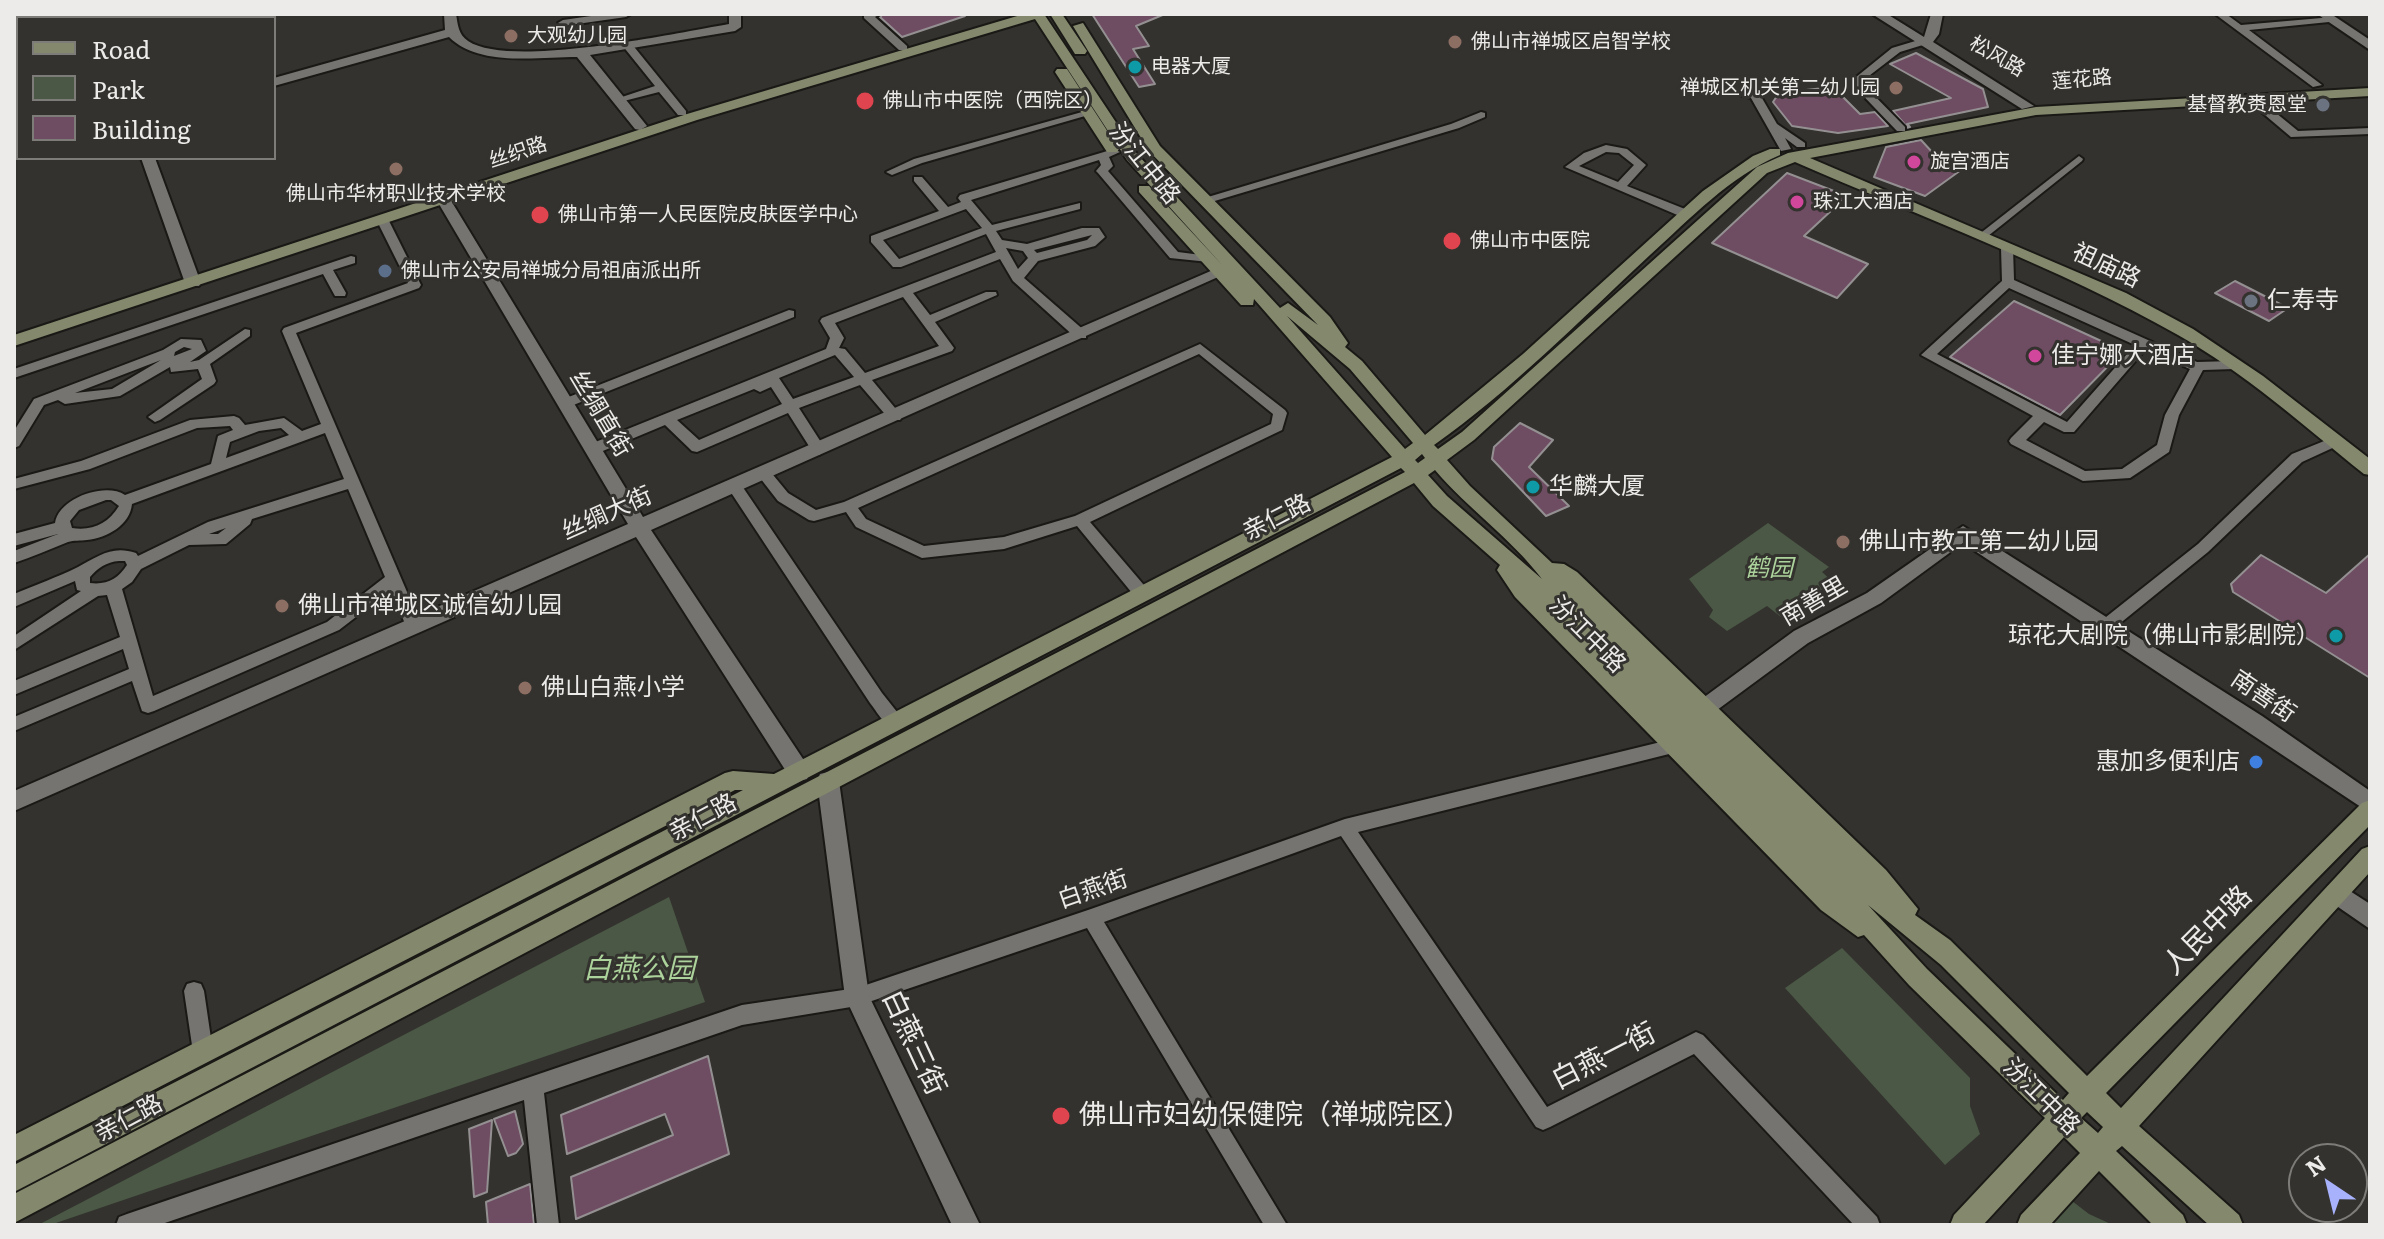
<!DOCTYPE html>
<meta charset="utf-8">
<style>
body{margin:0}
#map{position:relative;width:2384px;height:1239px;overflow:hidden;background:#33322e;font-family:Literata,serif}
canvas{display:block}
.frame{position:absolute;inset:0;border:16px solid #ecebe9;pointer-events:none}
.legend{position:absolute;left:16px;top:16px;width:260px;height:144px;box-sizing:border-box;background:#33322e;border:2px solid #7d7c79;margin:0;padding:10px 14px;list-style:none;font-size:24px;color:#ecebe9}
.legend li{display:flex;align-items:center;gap:16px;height:40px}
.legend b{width:40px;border:2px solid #7d7c79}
.north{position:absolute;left:2288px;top:1143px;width:80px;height:80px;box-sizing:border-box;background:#33322e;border:2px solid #7d7c79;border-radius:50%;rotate:325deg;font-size:22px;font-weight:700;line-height:32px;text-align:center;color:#ecebe9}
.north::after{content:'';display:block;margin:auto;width:28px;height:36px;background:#a7b1fc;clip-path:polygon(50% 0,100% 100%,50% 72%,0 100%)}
</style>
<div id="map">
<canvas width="2384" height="1239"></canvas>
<div class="frame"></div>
<ul class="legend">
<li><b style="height:10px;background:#84896d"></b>Road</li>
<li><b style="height:22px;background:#4a5845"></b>Park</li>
<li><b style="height:22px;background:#6e4c62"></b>Building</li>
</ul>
<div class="north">N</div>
</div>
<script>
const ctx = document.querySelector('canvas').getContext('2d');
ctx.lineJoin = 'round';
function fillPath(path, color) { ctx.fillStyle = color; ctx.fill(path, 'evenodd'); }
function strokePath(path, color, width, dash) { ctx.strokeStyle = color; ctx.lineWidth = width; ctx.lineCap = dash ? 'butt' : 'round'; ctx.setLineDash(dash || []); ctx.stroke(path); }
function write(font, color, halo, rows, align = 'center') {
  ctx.font = font + ' Literata,"Noto Sans SC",serif'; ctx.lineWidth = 6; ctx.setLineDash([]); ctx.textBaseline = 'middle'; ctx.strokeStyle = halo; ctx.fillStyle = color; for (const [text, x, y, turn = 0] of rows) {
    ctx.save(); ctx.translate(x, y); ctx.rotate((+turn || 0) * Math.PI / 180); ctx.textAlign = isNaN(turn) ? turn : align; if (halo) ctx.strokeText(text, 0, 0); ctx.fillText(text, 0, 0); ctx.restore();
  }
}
fillPath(new Path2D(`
 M1768,523L1829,567L1822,572L1833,582L1781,617L1767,606L1727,631L1709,617L1713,610L1689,579Z
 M669,897L705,1002L50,1225H38Z
 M1842,948L1970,1078V1106L1980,1134L1945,1165L1785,988Z
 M2072,1201L2089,1214L2113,1225H2050Z`), '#4a5845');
const building = new Path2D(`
 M883,14H965V16L902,37L880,17Z
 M1092,14H1165L1136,26L1149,46L1133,49L1155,84L1139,87Z
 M1916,53L1983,89L1988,107L1907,124L1910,127L1908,128L1893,111L1951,98L1890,64Z
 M1833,87L1860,114L1875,112L1888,126L1838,133L1792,126L1773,102L1779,93Z
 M1921,140L1933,153L1961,170L1925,196L1874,177L1886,147Z
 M1787,173L1847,196L1804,236L1868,264L1837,298L1712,243Z
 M2235,281L2288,308L2269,321L2215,293Z
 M2014,301L2123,351L2060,415L1950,357Z
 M1520,423L1553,440L1529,467L1569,506L1546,516L1492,459L1494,447Z
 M2370,554V678L2233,592L2231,584L2261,555L2326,593Z
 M708,1056L729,1154L576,1219L571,1177L673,1135L665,1114L567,1154L561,1115Z
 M515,1111L523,1144L516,1153L508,1156L494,1119Z
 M492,1120L487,1192L474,1197L469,1129Z
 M530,1184L534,1225H488L486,1202Z`);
fillPath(building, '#6e4c62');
strokePath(building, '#949092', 2);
const pedestrian = new Path2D(`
 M2079,156L2083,159L2082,161L1988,236H1982V232Z`);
const minor = new Path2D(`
 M605,14H631L626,17L563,26L558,23L563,20Z
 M864,14H880L875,17L907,46V50H899L864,18Z
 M2215,14H2226L2241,25L2333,17L2334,19L2329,22L2249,30L2322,85L2313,87Z
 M1922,39L1926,40V44L1900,52L1861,82L1905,127V131H1897L1850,82L1892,48Z
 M627,42L631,43L686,111V115H678L659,92L616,103V99L655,86L622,45Z
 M18,65V71L14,72V66Z
 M1741,91L1759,93L1777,124L1805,143V147H1797L1785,138L1791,149L1781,151L1751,98L1736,94Z
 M2246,95H2254L2298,131L2370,128V134L2291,137L2246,99Z
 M1082,112L1092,114L922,163L892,175L886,172L914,159Z
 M1481,112L1485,113V117L1459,128L1208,203H1200L1198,200L1451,124Z
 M1606,145L1627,149L1646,165L1627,186L1690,211V217H1682L1565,167L1584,153ZM1606,152L1619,153L1634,165L1618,182L1579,166Z
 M1114,149L1120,152L1109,157L1113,166L1108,171L1178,252L1209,256V262L1170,258L1098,173L1096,171L1101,165L1099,160L971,200L992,225L1080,203V209L996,231L1002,240L1027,244L1082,228H1099L1105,237L1095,246L1038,261L1024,278L1086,332V338H1076L1013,281L1000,259L913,293L930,315L986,292H996L997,295L935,322L954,348L952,351L872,380L900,414L902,417L900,420H890L860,385L799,408L826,450L819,455L814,454L788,413L697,452L692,451L665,425L598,453L593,454L586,449L588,445L826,349L830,338L820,321L822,318L996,252L986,234L901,267H893L871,242V236L939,211L914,181V177H922L948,207L961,202L958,198L960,195ZM966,209L982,228L899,259L883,240ZM1092,235L1087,240L1037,253L1034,250ZM1006,248L1023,251L1028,258L1018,269ZM903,297L939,346L865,373L845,349L839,348L844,338L835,323ZM835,355L854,377L793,399L779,378ZM771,387L782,404L699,440L677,420L754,389L760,392Z
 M382,215L388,219L421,285L419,288L296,333L422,627L420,631H408L391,590L339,630L154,711L148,713L142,711L132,681L14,731V717L129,669L123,649L14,695V681L120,637L107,595L98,596L14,650V636L81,591L77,590L75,581L14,607V594C35,585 58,577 78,567C99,556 112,545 136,553L138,556L208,522L344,479L325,433L132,504C130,525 107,538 87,540C80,541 74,540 68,542C50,549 32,557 14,563V551L58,534L14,546V534L55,523C59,498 105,482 125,495L211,464L218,436L233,430L230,426L197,428L90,469L14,489V479L81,461L190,420L234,416L239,418L245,425L284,418L302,431L321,424L282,331L284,328L408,283L376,219ZM281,428L289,435L226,458L230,442L259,431ZM348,489L385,577L327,622L153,696L122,589L132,582L141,569L189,545L226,544L250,524L252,519ZM106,500H111L119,506C108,524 92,531 72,528L70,521L79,510ZM226,528L218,534H209ZM119,561H125L127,565C118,579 107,585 90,583V577C98,568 106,562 119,561Z
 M2007,244L2013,248L2014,280L2197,362L2234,361L2241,365L2234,369L2203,370L2179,415L2169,452L2130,478L2083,481L2011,444L2009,441L2011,438L2033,416L1921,355L2002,281L2001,248ZM2009,288L2135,345L2067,422L1937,354ZM2145,350L2190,369L2165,415L2157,445L2122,469L2085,471L2026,440L2044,422L2064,432H2074Z
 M351,256L355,257V263L333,270L346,293L345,296H335L323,274L14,378V369Z
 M789,310L794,311V317L571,406L566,408L559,403L561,400Z
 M245,329L250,330V336L210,364L216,381L214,384L160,420L155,422L148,417L202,379L198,369L171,372L170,367L120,396L65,404L58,400L44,405L19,446L14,448V431L34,399L163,350L181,339L201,340L206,351L190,362L199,360ZM184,347L192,349L174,356L175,352ZM161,360L112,389L75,393Z
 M1200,344L1285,410L1287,413L1282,430L1090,522L1149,591L1151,595L1149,599H1137L1077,526L1004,549L922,558L856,527L846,512L814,521L809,520L778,501L757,474L764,469L769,470L788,493L816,510L844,502ZM1199,354L1273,414L1271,424L1075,516L1004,537L924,546L866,519L858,508Z
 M2334,437L2339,439L2341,442L2339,445L2302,462L2208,552L2113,629H2101L2099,625L2101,621L2198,544L2292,454Z
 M735,482L740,483L882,693L905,722L902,727C887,732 878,713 870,703L730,491L728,487L730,483Z
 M1673,739L1679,741L1682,746L1679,751L1673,753L1358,832L1547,1107L1696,1032L1703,1035L1877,1217L1880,1225H1854L1694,1054L1550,1127L1543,1130L1536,1127L1341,836L1104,922L1287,1225H1264L1087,928L857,1006L742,1025L544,1093L559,1225H537L524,1100L159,1225H116L119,1217L127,1214L742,1005L857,988L1091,909L1345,819Z
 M194,982L201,984L204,991L213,1052L210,1059L203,1062L196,1059L193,1052L184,991L187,984Z`);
const tertiary = new Path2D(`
 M79,14H102L95,18H72Z
 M444,14H456C458,25 458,34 468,41C510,69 676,33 729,24V14H741V27L735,31L590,55L647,126L640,130L635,129L577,57C538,57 479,67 449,37L274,86V78L445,30Z
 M1872,14H1887L1924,37L1931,14H1943L1939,34L1933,42L2034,106L2022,109Z
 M2317,14H2331L2370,40V50Z
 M18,28V36L14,37V29Z
 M141,158H155L201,283L199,286H187L185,283Z
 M443,195L450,199L643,517L1213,270H1225L1227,273L651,530L807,765L810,772L807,779L799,781L791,779L636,537L14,811V791L628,524L436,199Z
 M1963,526L2262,716L2370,791V813L1963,543L1881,603L1808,643L1698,724L1691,727L1684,724L1680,718L1684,712L1794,631L1867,593Z
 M828,772L836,774L839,781L869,996L980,1225H952L845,997L817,781L820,774Z
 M2336,882L2370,904V929L2328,900L2324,893L2328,886Z`);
const secondary = new Path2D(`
 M1024,14H1044L1137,154L1280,308L1288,303L1318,325L1149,151L1073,26L1083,23L1160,146L1330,317L1348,343L1345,347L1362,361L1425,435L1523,354L1703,191L1753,156L1770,149H1780V155C1729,177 1691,218 1650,255C1580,320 1512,390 1434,445L1438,449L1462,432L1757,167L1788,153L2036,107L2370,88V96L2036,115L1810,158L2126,293L2193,329L2263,376L2370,459V475L2364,474C2304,426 2245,373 2178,335C2058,267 1921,217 1795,162L1767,173L1474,440L1447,460L1470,486L1552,563L1564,564L1577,572L1886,870L1918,909L1915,915L1950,940L2087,1076L2362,803L2370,800V825L2106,1093L2121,1108L2362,849L2370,846V872L2139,1126L2239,1215L2243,1225H2209L2122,1146L2116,1151L2183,1215L2187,1225H2153L2099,1171L2050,1225H2017L2021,1215L2080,1153L2064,1137L1983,1225H1950L1954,1215L2045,1118L1909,985L1864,935L1858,937L1821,910L1515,597L1497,570L1500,565L1433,506L1414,483L14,1223V1194L1405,472L1401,468L14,1192V1165L743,790H735L14,1162V1135L725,773L733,771L774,774L1392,457L1254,299L1253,305H1241L1139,192V186H1149L1224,267L1127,160L1035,19L697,120L14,346V335L687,114ZM1287,316L1350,369L1413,443L1405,449ZM1422,454L1425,458L1418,463L1415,460ZM1435,470C1468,509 1511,538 1542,579L1447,496L1428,475ZM1868,905L1941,965L2069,1093L2063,1100L1927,969ZM2087,1112L2103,1127L2098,1133L2081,1118Z
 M1050,14H1062L1087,51L1085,54H1075Z
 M1057,69H1067L1119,149L1117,152H1107L1055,72Z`);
strokePath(pedestrian, '#1a1916', 4);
strokePath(minor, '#1a1916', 4);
strokePath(tertiary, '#1a1916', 4);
strokePath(secondary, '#1a1916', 4);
fillPath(pedestrian, '#757470');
fillPath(minor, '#757470');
fillPath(tertiary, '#757470');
fillPath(secondary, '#84896d');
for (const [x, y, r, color] of [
 [511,36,8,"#8d6e63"],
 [1455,42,8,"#8d6e63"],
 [1135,67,8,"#0f9aa8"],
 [1896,88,8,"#8d6e63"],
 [865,101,10,"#e0444e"],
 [2323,105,8,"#6b7280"],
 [1914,162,8,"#d1479c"],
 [396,169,8,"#8d6e63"],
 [1797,202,8,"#d1479c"],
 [540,215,10,"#e0444e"],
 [1452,241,10,"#e0444e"],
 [385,271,8,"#5c6f8a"],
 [2251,301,8,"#6b7280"],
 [2035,356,8,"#d1479c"],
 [1533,487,8,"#0f9aa8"],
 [1843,542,8,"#8d6e63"],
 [282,606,8,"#8d6e63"],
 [2336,636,8,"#0f9aa8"],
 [525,688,8,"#8d6e63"],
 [2256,762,8,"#3f7fe0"],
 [1061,1116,10,"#e0444e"]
]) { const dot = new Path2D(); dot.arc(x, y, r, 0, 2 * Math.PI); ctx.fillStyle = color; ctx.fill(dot); strokePath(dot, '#33322e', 3); }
write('20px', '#ecebe9', '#33322e', [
 ["大观幼儿园",527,36],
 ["佛山市禅城区启智学校",1471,42],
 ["电器大厦",1151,67],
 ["禅城区机关第二幼儿园",1880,88,"right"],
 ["佛山市中医院（西院区）",883,101],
 ["基督教赉恩堂",2307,105,"right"],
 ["旋宫酒店",1930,162],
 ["佛山市华材职业技术学校",396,194,"center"],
 ["珠江大酒店",1813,202],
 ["佛山市第一人民医院皮肤医学中心",558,215],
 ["佛山市中医院",1470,241],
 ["佛山市公安局禅城分局祖庙派出所",401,271]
], 'left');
write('20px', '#ecebe9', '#33322e', [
 ["松风路",1997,57,30],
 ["莲花路",2082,80,-5],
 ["丝织路",518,153,-18]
]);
write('24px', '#ecebe9', '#33322e', [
 ["汾江中路",1144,164,51],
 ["祖庙路",2106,266,25],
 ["丝绸直街",600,414,59],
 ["丝绸大街",607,514,-24],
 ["亲仁路",1277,518,-27],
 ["南善里",1814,602,-30],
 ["汾江中路",1587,635,45],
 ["南善街",2263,697,34],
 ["亲仁路",703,818,-28],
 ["白燕街",1093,890,-19],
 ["汾江中路",2041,1097,45],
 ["亲仁路",129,1119,-28]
]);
write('24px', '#ecebe9', '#33322e', [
 ["仁寿寺",2267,301],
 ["佳宁娜大酒店",2051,356],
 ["华麟大厦",1549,487],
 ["佛山市教工第二幼儿园",1859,542],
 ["佛山市禅城区诚信幼儿园",298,606],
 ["琼花大剧院（佛山市影剧院）",2320,636,"right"],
 ["佛山白燕小学",541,688],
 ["惠加多便利店",2240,762,"right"]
], 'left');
write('italic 24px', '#acd39b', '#33322e', [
 ["鹤园",1769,569]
]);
write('28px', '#ecebe9', '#33322e', [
 ["人民中路",2208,931,-45],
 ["白燕三街",913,1043,65],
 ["白燕一街",1604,1057,-27]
]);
write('italic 28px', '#acd39b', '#33322e', [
 ["白燕公园",639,970]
]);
write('28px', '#ecebe9', '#33322e', [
 ["佛山市妇幼保健院（禅城院区）",1079,1116]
], 'left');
</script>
